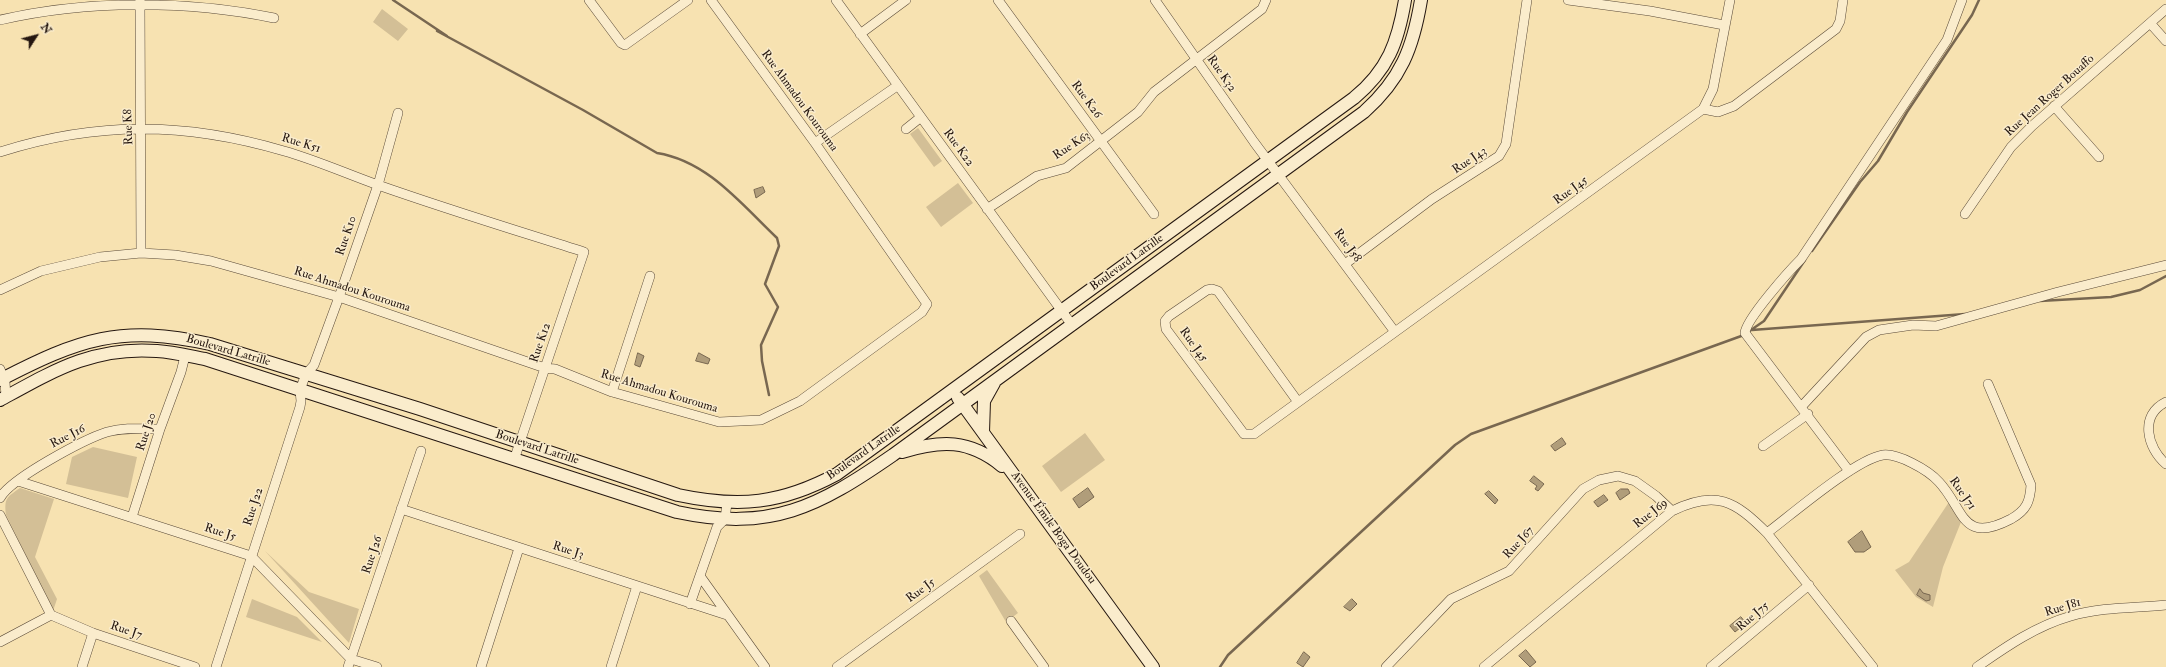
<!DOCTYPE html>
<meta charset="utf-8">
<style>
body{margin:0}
#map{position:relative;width:2166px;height:667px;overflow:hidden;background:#f7e2b1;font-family:"IM FELL Double Pica",serif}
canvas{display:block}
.north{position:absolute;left:16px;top:16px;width:40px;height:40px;-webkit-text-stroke:3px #faeccc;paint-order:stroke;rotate:54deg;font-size:11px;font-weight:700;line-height:16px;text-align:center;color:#251710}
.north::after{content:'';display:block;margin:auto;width:14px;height:18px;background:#251710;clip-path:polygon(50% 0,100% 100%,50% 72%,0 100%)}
</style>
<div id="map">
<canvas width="2166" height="667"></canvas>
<div class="north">N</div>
</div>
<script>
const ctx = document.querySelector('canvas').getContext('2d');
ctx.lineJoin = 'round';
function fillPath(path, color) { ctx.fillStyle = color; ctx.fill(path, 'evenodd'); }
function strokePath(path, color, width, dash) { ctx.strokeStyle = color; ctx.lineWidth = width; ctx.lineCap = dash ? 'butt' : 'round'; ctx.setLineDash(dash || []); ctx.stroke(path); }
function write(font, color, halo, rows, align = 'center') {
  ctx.font = font + ' "IM FELL Double Pica",serif'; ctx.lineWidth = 3; ctx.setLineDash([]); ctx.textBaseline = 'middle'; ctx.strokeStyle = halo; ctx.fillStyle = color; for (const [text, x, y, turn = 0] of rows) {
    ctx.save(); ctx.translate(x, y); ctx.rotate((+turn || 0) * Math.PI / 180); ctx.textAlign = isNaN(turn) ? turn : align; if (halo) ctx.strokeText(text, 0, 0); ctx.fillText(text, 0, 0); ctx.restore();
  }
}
fillPath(new Path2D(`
 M382,9L408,29L398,41L373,22Z
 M918,128L942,161L934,167L910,134Z
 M958,183L973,203L941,227L926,207Z
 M1085,433L1105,460L1061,492L1042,466Z
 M93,447L137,457L128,498L66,484L72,457Z
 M20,488L54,499L35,557L57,599L53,611L6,515C4,498 7,497 20,488Z
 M1949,502L1961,522L1943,567L1933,607L1916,597L1895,570L1909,562Z
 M265,551L309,592L359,609L349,643Z
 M987,570L1018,613L1006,622L979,576Z
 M252,599L297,617L322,642L246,617Z`), '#d3bf96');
const water = new Path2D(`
 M763,187L765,192L756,198L754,190Z
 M638,353L644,356L640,367L635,365Z
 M699,353L710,359L708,364L696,361Z
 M1562,438L1566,444L1555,451L1551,446Z
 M1534,476L1544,484L1538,491L1535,489L1537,486L1530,481Z
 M1088,488L1094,497L1079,508L1073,499Z
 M1621,489H1628L1630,493L1620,500L1616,493Z
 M1489,491L1498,500L1495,504L1485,494Z
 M1604,495L1608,500L1598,507L1594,502Z
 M1862,531L1871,547L1864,552H1855L1848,542Z
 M1920,589L1923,593L1930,595V600L1926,601L1917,595Z
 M1352,599L1357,604L1350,611L1344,607Z
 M1741,617L1746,623L1735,632L1730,626Z
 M1526,650L1536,662L1530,667L1519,656Z
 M1304,652L1310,657L1303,667L1297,663Z`);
fillPath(water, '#b09d7a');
strokePath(water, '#786750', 1);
strokePath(new Path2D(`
 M393,0L447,36L437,31L583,110L657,153C708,161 742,205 777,238L779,246L765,284L778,307L761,345L762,361L769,395
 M1812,251L1860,182L1878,161L1907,112L1972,15L1979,0
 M2040,301L2111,297L2140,290L2166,276
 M1752,330L1965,314
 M1748,332L1764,321L1805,260
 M1220,667L1228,655L1455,445L1471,434L1744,335`), '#786750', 2.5);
const street = new Path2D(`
 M140,0L141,253
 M589,0L621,43L625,45L688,0
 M836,0L1072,325
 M998,0L1154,214
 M1155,0L1254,142L1395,332
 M1568,0L1650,11L1724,25
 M0,20C86,0 187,0 274,18
 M2150,23L2166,41
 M860,34L906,0
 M2054,106L2099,157
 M1703,109L1718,112L1734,106L1836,29L1840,21L1843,0
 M906,129L921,117
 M815,143L897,86
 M0,152C97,121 186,122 284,151C316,160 347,174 378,185C446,209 515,230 584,252L514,460
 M987,209L1037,176L1066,168L1138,112L1154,92L1262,9L1266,0
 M1965,214L2011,147L2032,126L2166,9
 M1345,264L1432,199L1499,156L1506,144L1527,0
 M0,290L41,271L100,257L141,253L175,255L211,261L339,297L545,368L555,369L612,392L719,422L761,420L800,401L922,312L927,304L815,143L711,0
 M0,369L5,382L6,397
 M612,392L650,276
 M1298,402L1218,291L1212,289L1207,290L1169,316L1165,321L1166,329L1244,434H1254L1703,109L1713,89L1730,0
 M2166,402C2139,415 2147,448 2166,464
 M1802,406L1866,337L1879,330L1913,325L1936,326L2058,292L2166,265
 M1763,446L1808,414
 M1849,471L1745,333C1746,319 1790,270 1801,259L1947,40L1962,0
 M18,481L251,556L351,659L377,667
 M0,498C11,478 85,439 107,432C125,427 142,429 160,429
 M401,509L727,615
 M0,515L51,615
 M132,517L160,429L181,372L185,356
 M1767,533C1791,515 1856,459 1883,455C1891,454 1904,459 1912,463C1922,468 1931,473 1939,482C1965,510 1961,545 2011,519C2027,510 2030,501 2031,485L1988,384
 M700,576L765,667
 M690,604L717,527L725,519L727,503
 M51,615L93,633L195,667
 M1011,621L1044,667
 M0,642L51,615
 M82,667L93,633
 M216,667L300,407L301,401L300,390L306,374L314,365L339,297L378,185L398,113
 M348,667L421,451
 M481,667L519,548
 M611,667L637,586
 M837,667L1020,534
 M1386,667L1451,599L1509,571L1583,489L1599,480L1618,476L1635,481L1656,496L1672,511
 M1484,667L1672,511C1716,489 1735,501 1767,533L1873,667
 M1711,667L1809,585
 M1977,667C2007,646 2036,626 2071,616C2101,607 2135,608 2166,605`);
const secondary = new Path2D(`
 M0,380C79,339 121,324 210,344L420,409L678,495C739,508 781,504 837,474L1354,98C1388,70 1398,42 1405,0
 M958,398L1153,667
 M0,400C53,371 94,346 157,351C173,352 189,356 205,359L677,512C771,532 818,507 893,455L1364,112C1401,79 1413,48 1421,0
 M983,432L984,401L994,383
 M902,452C941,440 969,439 1002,466`);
strokePath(street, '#5a4a38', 10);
strokePath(secondary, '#251710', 14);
strokePath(street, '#faeccc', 9);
strokePath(secondary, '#faeccc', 12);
write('12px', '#251710', '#faeccc', [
 ["Rue K32",1221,74,55],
 ["Rue Jean Roger Bouaffo",2050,96,-42],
 ["Rue K26",1086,100,54],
 ["Rue Ahmadou Kourouma",799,101,54],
 ["Rue K8",129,127,-92],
 ["Rue K51",301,144,17],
 ["Rue K63",1072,146,-33],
 ["Rue K22",958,148,54],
 ["Rue J43",1470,161,-34],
 ["Rue J45",1571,191,-36],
 ["Rue K10",347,236,-71],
 ["Rue J58",1347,246,54],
 ["Boulevard Latrille",1127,263,-36],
 ["Rue Ahmadou Kourouma",352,290,18],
 ["Rue K12",541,343,-71],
 ["Rue J45",1193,345,54],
 ["Boulevard Latrille",228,351,16],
 ["Rue Ahmadou Kourouma",659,392,17],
 ["Rue J20",147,432,-72],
 ["Rue J16",68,437,-27],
 ["Boulevard Latrille",537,448,18],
 ["Boulevard Latrille",864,453,-35],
 ["Rue J71",1962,494,55],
 ["Rue J22",254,507,-72],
 ["Rue J69",1651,514,-38],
 ["Avenue Émile Boga Doudou",1053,528,54],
 ["Rue J5",220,533,18],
 ["Rue J67",1519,543,-47],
 ["Rue J3",568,551,18],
 ["Rue J26",373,555,-71],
 ["Rue J5",921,591,-36],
 ["Rue J81",2063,608,-17],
 ["Rue J75",1753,617,-40],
 ["Rue J7",126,631,19]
]);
</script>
